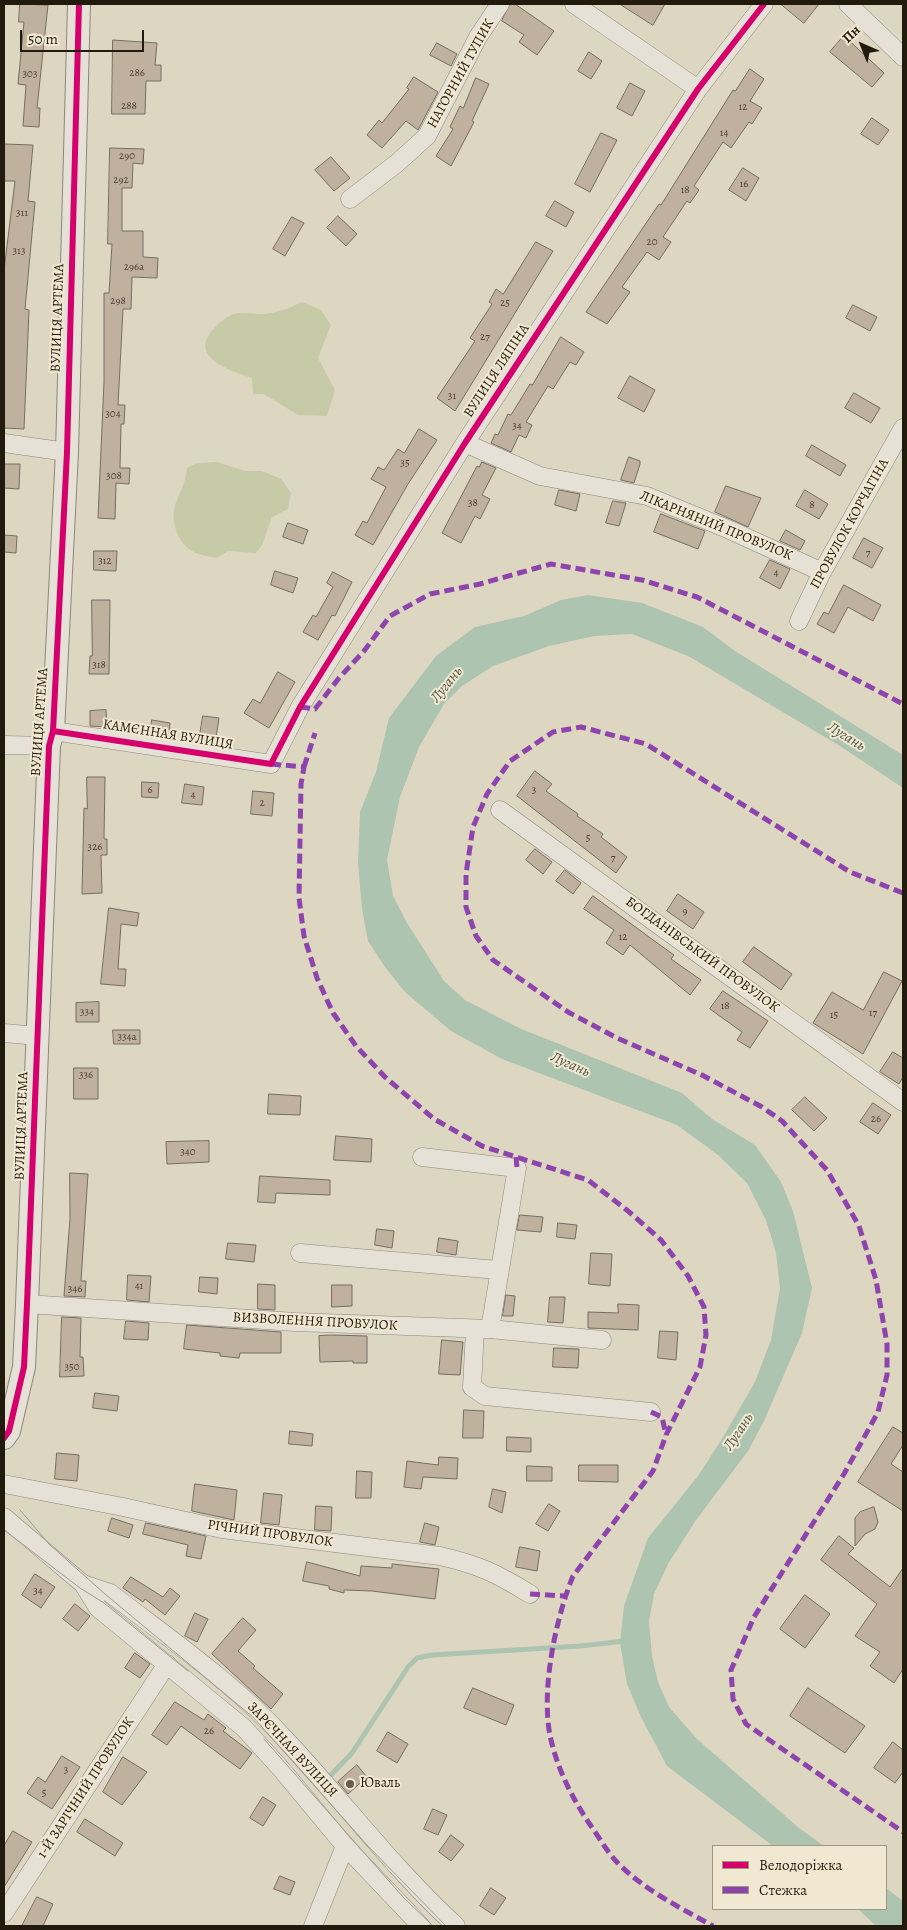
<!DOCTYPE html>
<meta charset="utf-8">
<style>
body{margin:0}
#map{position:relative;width:907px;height:1930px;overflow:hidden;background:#ddd6c1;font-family:Alegreya,serif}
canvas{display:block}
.frame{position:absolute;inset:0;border:5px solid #231a0e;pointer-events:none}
.legend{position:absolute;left:712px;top:1845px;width:175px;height:65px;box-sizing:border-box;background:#f0e8d0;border:1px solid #9e9682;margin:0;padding:6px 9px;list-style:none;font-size:15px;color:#231a0e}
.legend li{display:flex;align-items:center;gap:10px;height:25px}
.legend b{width:25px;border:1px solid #9e9682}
.north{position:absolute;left:837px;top:20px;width:50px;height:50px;-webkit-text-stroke:4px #f0e8d0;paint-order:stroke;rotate:316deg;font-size:14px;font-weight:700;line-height:20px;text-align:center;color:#231a0e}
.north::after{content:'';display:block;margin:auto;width:18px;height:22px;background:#231a0e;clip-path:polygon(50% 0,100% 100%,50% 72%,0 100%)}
.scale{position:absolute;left:20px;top:30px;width:124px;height:22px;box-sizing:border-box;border:2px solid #231a0e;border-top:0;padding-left:6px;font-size:15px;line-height:18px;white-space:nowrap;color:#231a0e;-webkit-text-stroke:4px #f0e8d0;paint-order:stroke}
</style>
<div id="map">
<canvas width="907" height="1930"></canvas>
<div class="frame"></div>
<ul class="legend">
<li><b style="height:6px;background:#d6006c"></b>Велодоріжка</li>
<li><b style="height:6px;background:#8e44ad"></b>Стежка</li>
</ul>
<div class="north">Пн</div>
<div class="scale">50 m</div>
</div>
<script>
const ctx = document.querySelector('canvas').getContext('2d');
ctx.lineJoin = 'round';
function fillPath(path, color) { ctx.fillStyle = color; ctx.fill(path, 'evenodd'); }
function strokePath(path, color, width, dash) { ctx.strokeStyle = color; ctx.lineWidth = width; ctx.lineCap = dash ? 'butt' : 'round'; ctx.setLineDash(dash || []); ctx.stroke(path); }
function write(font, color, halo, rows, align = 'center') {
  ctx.font = font + ' Alegreya,serif'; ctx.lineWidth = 4; ctx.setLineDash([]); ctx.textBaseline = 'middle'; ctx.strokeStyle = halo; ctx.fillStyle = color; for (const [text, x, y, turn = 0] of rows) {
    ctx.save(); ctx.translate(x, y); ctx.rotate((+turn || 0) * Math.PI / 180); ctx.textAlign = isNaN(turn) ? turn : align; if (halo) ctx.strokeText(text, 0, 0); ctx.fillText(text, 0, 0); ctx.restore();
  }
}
fillPath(new Path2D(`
 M302,302L321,310L331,325L318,358L335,390L327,416L298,415L264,394H253L252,378C234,371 191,360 210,333C216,326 225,317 234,314C242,312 253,314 261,314C276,314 289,308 302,302Z
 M217,462L245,471H262L281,479L291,493L288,509L272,517L262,545L256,553L228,551L217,558C211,557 204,556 198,554C179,547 170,523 175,505C180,492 186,482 187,468L197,463Z`), '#c6caa6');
fillPath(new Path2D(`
 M588,595L642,603L703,627L735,651L903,755V788L840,746L690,657L632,634L594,636L549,646L493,666L462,686L444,704L419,747L400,797L387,860L393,896L407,923L444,981L465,1000L519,1028L682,1093L712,1119L755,1145L781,1182L793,1211L812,1288L802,1333L764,1421L748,1451L696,1520L668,1564L654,1594L649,1621L652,1656L658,1682L669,1707L697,1739L799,1828L824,1846H773L667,1766L641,1717L627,1684L620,1643L624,1606L648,1538L698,1476L722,1439L755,1382L771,1340L780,1288L776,1253L766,1220L747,1183L718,1155L677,1125L502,1059L451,1031L405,992L385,967L368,941L362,909L358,863L360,812L376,772L389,718L436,656L475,627L524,616L561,600Z
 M886,1888L903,1901V1926H876L858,1909H886Z`), '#adc4b0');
strokePath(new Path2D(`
 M331,1775L352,1753L408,1667L417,1658L432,1655L580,1646L625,1641`), '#adc4b0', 5);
const building = new Path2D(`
 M20,4L48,5L37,108H40L39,127L23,126L26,85L18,84L24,22H19Z
 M510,4H515L554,31L537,55L519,42L524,35L502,21Z
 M620,4H665L653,25Z
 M781,4H819L804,23Z
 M844,36L884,73L872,87L830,52Z
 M113,40L157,43L155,65H161V81H146L145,114H112Z
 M437,43L457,54L451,66L430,55Z
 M589,52L602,61L591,79L578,71Z
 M750,69L764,79L750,101L762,108L752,124L749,122L731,148L723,142L694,186L699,190L690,203L687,201L663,237L671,242L659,260L647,252L622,287L630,292L607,324L586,312L659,204L661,205L733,90L735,91Z
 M414,77L438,92L418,130L406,121L382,148L367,135L379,120L382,123L409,89L407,88Z
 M476,78L489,84L472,121L474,122L451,166L436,156L453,129L450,127L460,106L463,108Z
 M630,83L645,91L632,116L617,108Z
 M872,118L889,130L878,145L861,134Z
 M601,133L617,140L590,192L575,184Z
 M4,144L33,145L28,201L35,202L25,309L29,310L24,429L4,428V270L15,181H4Z
 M110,148L144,149L143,164L133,163L132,188H122V231H143V257L158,258L157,278L132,277L131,309H123L118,405H125L124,424H121L120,468H130L129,484L116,483L115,519L98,518L104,382V293H109L112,244H108Z
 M331,157L350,178L334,191L315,170Z
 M743,168L759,178L746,201L729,190Z
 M555,201L574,212L566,227L546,216Z
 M338,216L357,234L346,246L327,228Z
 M292,217L304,223L285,256L273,249Z
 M536,242L553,251L455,411L437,398L475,341L470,338L492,304L489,302L496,289L503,294Z
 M853,305L877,317L870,331L846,318Z
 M561,337L584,352L576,365L570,362L553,389L548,386L526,422L532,425L526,438L519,435L511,452L491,443L495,434L498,435L508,414L511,415L530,384L532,385Z
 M630,376L655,390L644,412L618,398Z
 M854,393L880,408L871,423L845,408Z
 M419,429L437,440L408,484L373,545L355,535L363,521L367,523L386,487L371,479L378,467L384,470L398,449L404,453Z
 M812,445L846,465L840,476L806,456Z
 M629,457L640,461V464L634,483L621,480Z
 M482,462L496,468L482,495L490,499L480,519L475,516L461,543L442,533L477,466L479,467Z
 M4,464H20L19,489L4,488Z
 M726,486L761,498L748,527L715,512Z
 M559,490L580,494L576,511L555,505Z
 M805,490L828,504L819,519L796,506Z
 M613,501L626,503L619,526L606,523Z
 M661,514L705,531L698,549L654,532Z
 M288,523L308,530L303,544L283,537Z
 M786,530L805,541L800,550L780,541Z
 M4,535L17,536L16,553L4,552Z
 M864,538L883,548L872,568L853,558Z
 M94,551H117L116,571L94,570Z
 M770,560L790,569L780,589L760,578Z
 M275,571L298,578L293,593L271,585Z
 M333,572L352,582L335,616L332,615L318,640L303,632L313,615L316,617L333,587L327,583Z
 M844,585L881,605L873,621L848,607L834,633L817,624L824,612L828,614Z
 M92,600H110L109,674H89L90,656H92Z
 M278,672L295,682L269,728L244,713L253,699L260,703Z
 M106,710L107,727L90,726V711Z
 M203,716L219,718L215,744L199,742Z
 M152,720L170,723L169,738L150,735Z
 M535,771L552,784L546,791L578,814L577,816L603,834L601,837L627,857L616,873L517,796Z
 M87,777H105L104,839H107V855H101L102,893L82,894L84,808L87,809Z
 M142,782L159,783L158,798L142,797Z
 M185,784L204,787L202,805L182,803Z
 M253,791L274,793L272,816L251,814Z
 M535,849L552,862L543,874L526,860Z
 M565,870L581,883L573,894L556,881Z
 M678,894L704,912L693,929L667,911Z
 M593,896L660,945L674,955L671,959L701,980L690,995L630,945L623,955L606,943L614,930L584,909Z
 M109,908L139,913L137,926L121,924L118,969H126L125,986L101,984Z
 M754,947L792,974L781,990L743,962Z
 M884,972L902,981L863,1054L813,1023L832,992L863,1010Z
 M723,991L768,1021L750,1048L737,1040L742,1032L710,1009Z
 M99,1002V1022H76V1003Z
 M113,1030H140V1044H114Z
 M893,1052L903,1058V1077L899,1084L880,1072Z
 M74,1068H98V1099H74Z
 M269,1094L301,1096L300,1115L268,1114Z
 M805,1097L827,1118L814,1131L792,1110Z
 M873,1103L891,1115L878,1134L860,1122Z
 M336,1136L372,1139L371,1162L334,1160Z
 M209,1141V1162L167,1164L166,1142Z
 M70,1173L88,1174L81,1281H86L85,1297L64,1296L70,1219Z
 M260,1176L330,1180V1195L276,1193L275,1203L258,1202Z
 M520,1215L543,1217L541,1232L517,1230Z
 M558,1223L577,1225L575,1239L557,1237Z
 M377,1229L394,1231L392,1248L375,1245Z
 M439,1238L458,1241L456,1255L437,1252Z
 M228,1243L256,1245L254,1262L226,1259Z
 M591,1253L612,1254L610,1286L589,1284Z
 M128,1275L151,1276L149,1302L127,1300Z
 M200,1277L218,1278L217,1294L199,1292Z
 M258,1284L275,1285V1310L258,1309Z
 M332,1285H352V1306L332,1307Z
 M506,1295L515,1296L513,1316H503Z
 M550,1297H565L563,1323L548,1322Z
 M618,1304L639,1305L638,1330L588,1328V1312L618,1313Z
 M62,1317L81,1318L80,1357H83L84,1376L60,1377Z
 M126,1321L149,1323L148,1340L124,1339Z
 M187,1325L281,1332V1353H240L239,1358L220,1356V1353L184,1349Z
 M660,1331L678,1332L676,1360L658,1358Z
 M332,1335L367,1336V1363H353V1361L320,1362L319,1336Z
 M442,1340L463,1342L460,1375L439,1374Z
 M554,1348L579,1349L578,1368L553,1367Z
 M95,1393L119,1396L117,1411L93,1408Z
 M464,1410L484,1411L483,1438H463Z
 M893,1427L903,1433V1445L891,1464L903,1472V1511L858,1482Z
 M290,1431L313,1434L312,1446L289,1444Z
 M507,1437L531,1438V1452L507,1451Z
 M57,1453L79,1455L77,1481L55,1479Z
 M439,1457L458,1458L457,1479L423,1477L421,1489L404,1487L407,1461L438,1465Z
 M579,1465H618V1482L579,1481Z
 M527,1466L552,1467V1481H527Z
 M357,1471L372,1472L371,1498H356Z
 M195,1484L237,1490L234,1520L192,1511Z
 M493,1489L506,1492L502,1513L489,1507Z
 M264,1493L282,1495L279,1525L261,1523Z
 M549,1504L560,1511L548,1531L536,1524Z
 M316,1506L332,1507L331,1531L315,1530Z
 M874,1507L878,1522L875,1529L865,1534L855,1546V1518L860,1512Z
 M112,1518L133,1525L129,1538L108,1531Z
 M146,1523L206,1536L201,1559L186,1556L188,1545L143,1534Z
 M425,1523L439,1527L435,1545L420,1542Z
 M839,1536L854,1548L848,1554L890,1587L903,1568V1669L894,1683L870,1666L880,1652L855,1636L877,1604L821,1560Z
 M520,1547L540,1551L537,1571L516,1567Z
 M307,1562L360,1576L361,1566L392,1568V1564L439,1569L435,1599L372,1591L344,1590V1593L329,1589V1586L303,1581Z
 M35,1574L55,1587L41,1608L22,1595Z
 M131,1577L163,1597L170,1588L180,1596L165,1615L145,1599L143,1602L123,1588Z
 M805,1595L830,1614L805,1648L780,1629Z
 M75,1604L90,1616L78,1631L63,1619Z
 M195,1613L208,1619L197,1642L185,1636Z
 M243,1618L256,1630L238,1651L255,1666L253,1668L283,1694L271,1709L212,1654Z
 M135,1653L150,1664L140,1678L125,1668Z
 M473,1688L514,1705L506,1725L464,1708Z
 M808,1688L865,1726L845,1753L790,1716Z
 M175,1702L204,1720L208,1714L226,1728L223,1731L252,1753L240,1769L181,1726L167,1745L152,1735Z
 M388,1732L408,1744L397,1763L377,1751Z
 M893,1742L903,1750V1772L895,1783L874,1768Z
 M62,1756L80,1767L52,1809L27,1793L38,1777L45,1782Z
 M123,1757L147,1772L122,1805L103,1792Z
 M357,1765L367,1777L348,1794L338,1782Z
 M263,1797L276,1805L263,1826L250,1818Z
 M433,1809L447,1815L438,1835L424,1829Z
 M85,1819L123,1843L115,1856L77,1832Z
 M13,1831L32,1842L4,1887V1846Z
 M451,1835L464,1845L451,1861L439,1852Z
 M280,1876L295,1882L290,1895L274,1889Z
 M491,1888L506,1898L494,1915L480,1906Z
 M37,1897L53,1904L43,1926H22Z`);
fillPath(building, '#c0b19f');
strokePath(building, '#736e62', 1);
const minor = new Path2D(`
 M574,4L698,89
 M848,4L903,57
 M350,199L396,164L427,136L478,37L500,4
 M4,443L67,452
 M465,443L540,476L647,496L730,530L822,572
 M799,621L822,572L903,428
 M53,731L271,764L300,707L465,443L698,89L764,4
 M4,745L49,746
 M500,810L903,1102
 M4,1033L38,1036
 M422,1157L517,1168L490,1329
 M300,1253L498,1270
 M27,1304L295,1322L490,1329L602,1340
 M475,1329L472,1387L485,1396L651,1412
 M4,1484L123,1507L222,1529L440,1556C479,1565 496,1573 530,1594
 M4,1517L83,1584L98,1608L244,1728L282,1770L345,1846L421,1926
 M83,1584L110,1593C171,1640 235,1684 287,1741C344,1802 394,1869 456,1926
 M4,1913L167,1664
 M313,1926L345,1846`);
const tertiary = new Path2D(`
 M4,1438L9,1431L24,1367L27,1304L49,746L53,731L67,452L79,4`);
strokePath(minor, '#8d877b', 19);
strokePath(tertiary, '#8d877b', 24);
strokePath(minor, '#e5e1d6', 18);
strokePath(tertiary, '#e5e1d6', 22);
strokePath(new Path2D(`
 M20,1510L50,1545L105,1594L254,1718L368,1846L446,1926
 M4,1530L80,1588L104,1603L188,1671
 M264,1739L403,1897L433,1926`), '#a09c93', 1);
strokePath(new Path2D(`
 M300,707L315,709L339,678L364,651L390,616L430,594L480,584L551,564L642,580L697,597L903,704
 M271,764L304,767L301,784L299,898L304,936L317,978L333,1013L356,1046L385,1077L434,1119L482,1146L588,1180L628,1211L661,1240L688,1276L704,1307L706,1335L700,1367L666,1435L653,1471L573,1576C555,1620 539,1697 552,1744C560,1775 575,1803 593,1829C600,1839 607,1851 615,1860C642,1889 679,1907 713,1926
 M304,767L315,733
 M903,893L850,872L646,744L581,727L553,732L510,761L487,794L473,827L466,874V907L476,936L493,960L568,1012L617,1038L702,1075L762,1107L782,1121L827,1170L859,1226L876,1280L887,1344V1375L878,1412L844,1474L754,1617L731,1670L733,1699L746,1724L903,1832
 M516,1157L517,1168
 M651,1412L662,1417L666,1435
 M530,1594L565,1596`), '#8e44ad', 5, [10, 5]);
strokePath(new Path2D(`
 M53,731L271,764L300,707L465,443L698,89L764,4
 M4,1438L9,1431L24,1367L27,1304L49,746L53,731L67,452L79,4`), '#d6006c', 6);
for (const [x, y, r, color] of [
 [350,1784,5,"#645c4d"]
]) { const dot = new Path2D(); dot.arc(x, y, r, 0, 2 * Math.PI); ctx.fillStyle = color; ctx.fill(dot); strokePath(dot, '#f0e8d0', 2); }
write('11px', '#4a4032', null, [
 ["286",137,73],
 ["303",30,74],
 ["288",129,106],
 ["12",743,107],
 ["14",724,133],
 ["290",127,156],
 ["292",121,180],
 ["16",744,184],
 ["18",685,190],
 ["311",22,213],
 ["20",652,242],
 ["313",19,251],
 ["296а",134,267],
 ["298",118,301],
 ["25",505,303],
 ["27",485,337],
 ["31",452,396],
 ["304",113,414],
 ["34",517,426],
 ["35",405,463],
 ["308",114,476],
 ["38",473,503],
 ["8",812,505],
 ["7",868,553],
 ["312",105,561],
 ["4",776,573],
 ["318",99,665],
 ["6",150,790],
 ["3",534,790],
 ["4",193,795],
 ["2",262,803],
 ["5",588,838],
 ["326",95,847],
 ["7",613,858],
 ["9",685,911],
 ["12",623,937],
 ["18",725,1006],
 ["334",87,1012],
 ["17",873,1013],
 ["15",834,1015],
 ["334а",127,1037],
 ["336",86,1075],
 ["26",876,1119],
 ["340",188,1152],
 ["41",139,1286],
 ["346",75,1289],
 ["350",72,1367],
 ["34",38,1591],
 ["26",209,1731],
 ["3",66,1770],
 ["5",44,1793]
]);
write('14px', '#231a0e', '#f0e8d0', [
 ["НАГОРНИЙ ТУПИК",461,74,-61],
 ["ВУЛИЦЯ АРТЕМА",58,318,-88],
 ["ВУЛИЦЯ ЛЯПІНА",497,371,-57],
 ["ПРОВУЛОК КОРЧАГІНА",850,524,-61],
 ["ЛІКАРНЯНИЙ ПРОВУЛОК",716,526,22],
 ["ВУЛИЦЯ АРТЕМА",40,722,-86],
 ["КАМЄННАЯ ВУЛИЦЯ",168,735,9],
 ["БОГДАНІВСЬКИЙ ПРОВУЛОК",702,955,36],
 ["ВУЛИЦЯ АРТЕМА",22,1126,-88],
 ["ВИЗВОЛЕННЯ ПРОВУЛОК",315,1322,3],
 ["РІЧНИЙ ПРОВУЛОК",270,1534,8],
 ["ЗАРЄЧНАЯ ВУЛИЦЯ",292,1750,47],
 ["1-Й ЗАРІЧНИЙ ПРОВУЛОК",86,1788,-57]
]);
write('14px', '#231a0e', '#f0e8d0', [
 ["Юваль",360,1784]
], 'left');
write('italic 15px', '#4c5344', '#f0e8d0', [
 ["Лугань",447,685,-51],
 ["Лугань",846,737,32],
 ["Лугань",570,1065,24],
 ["Лугань",739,1432,-56]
]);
</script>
